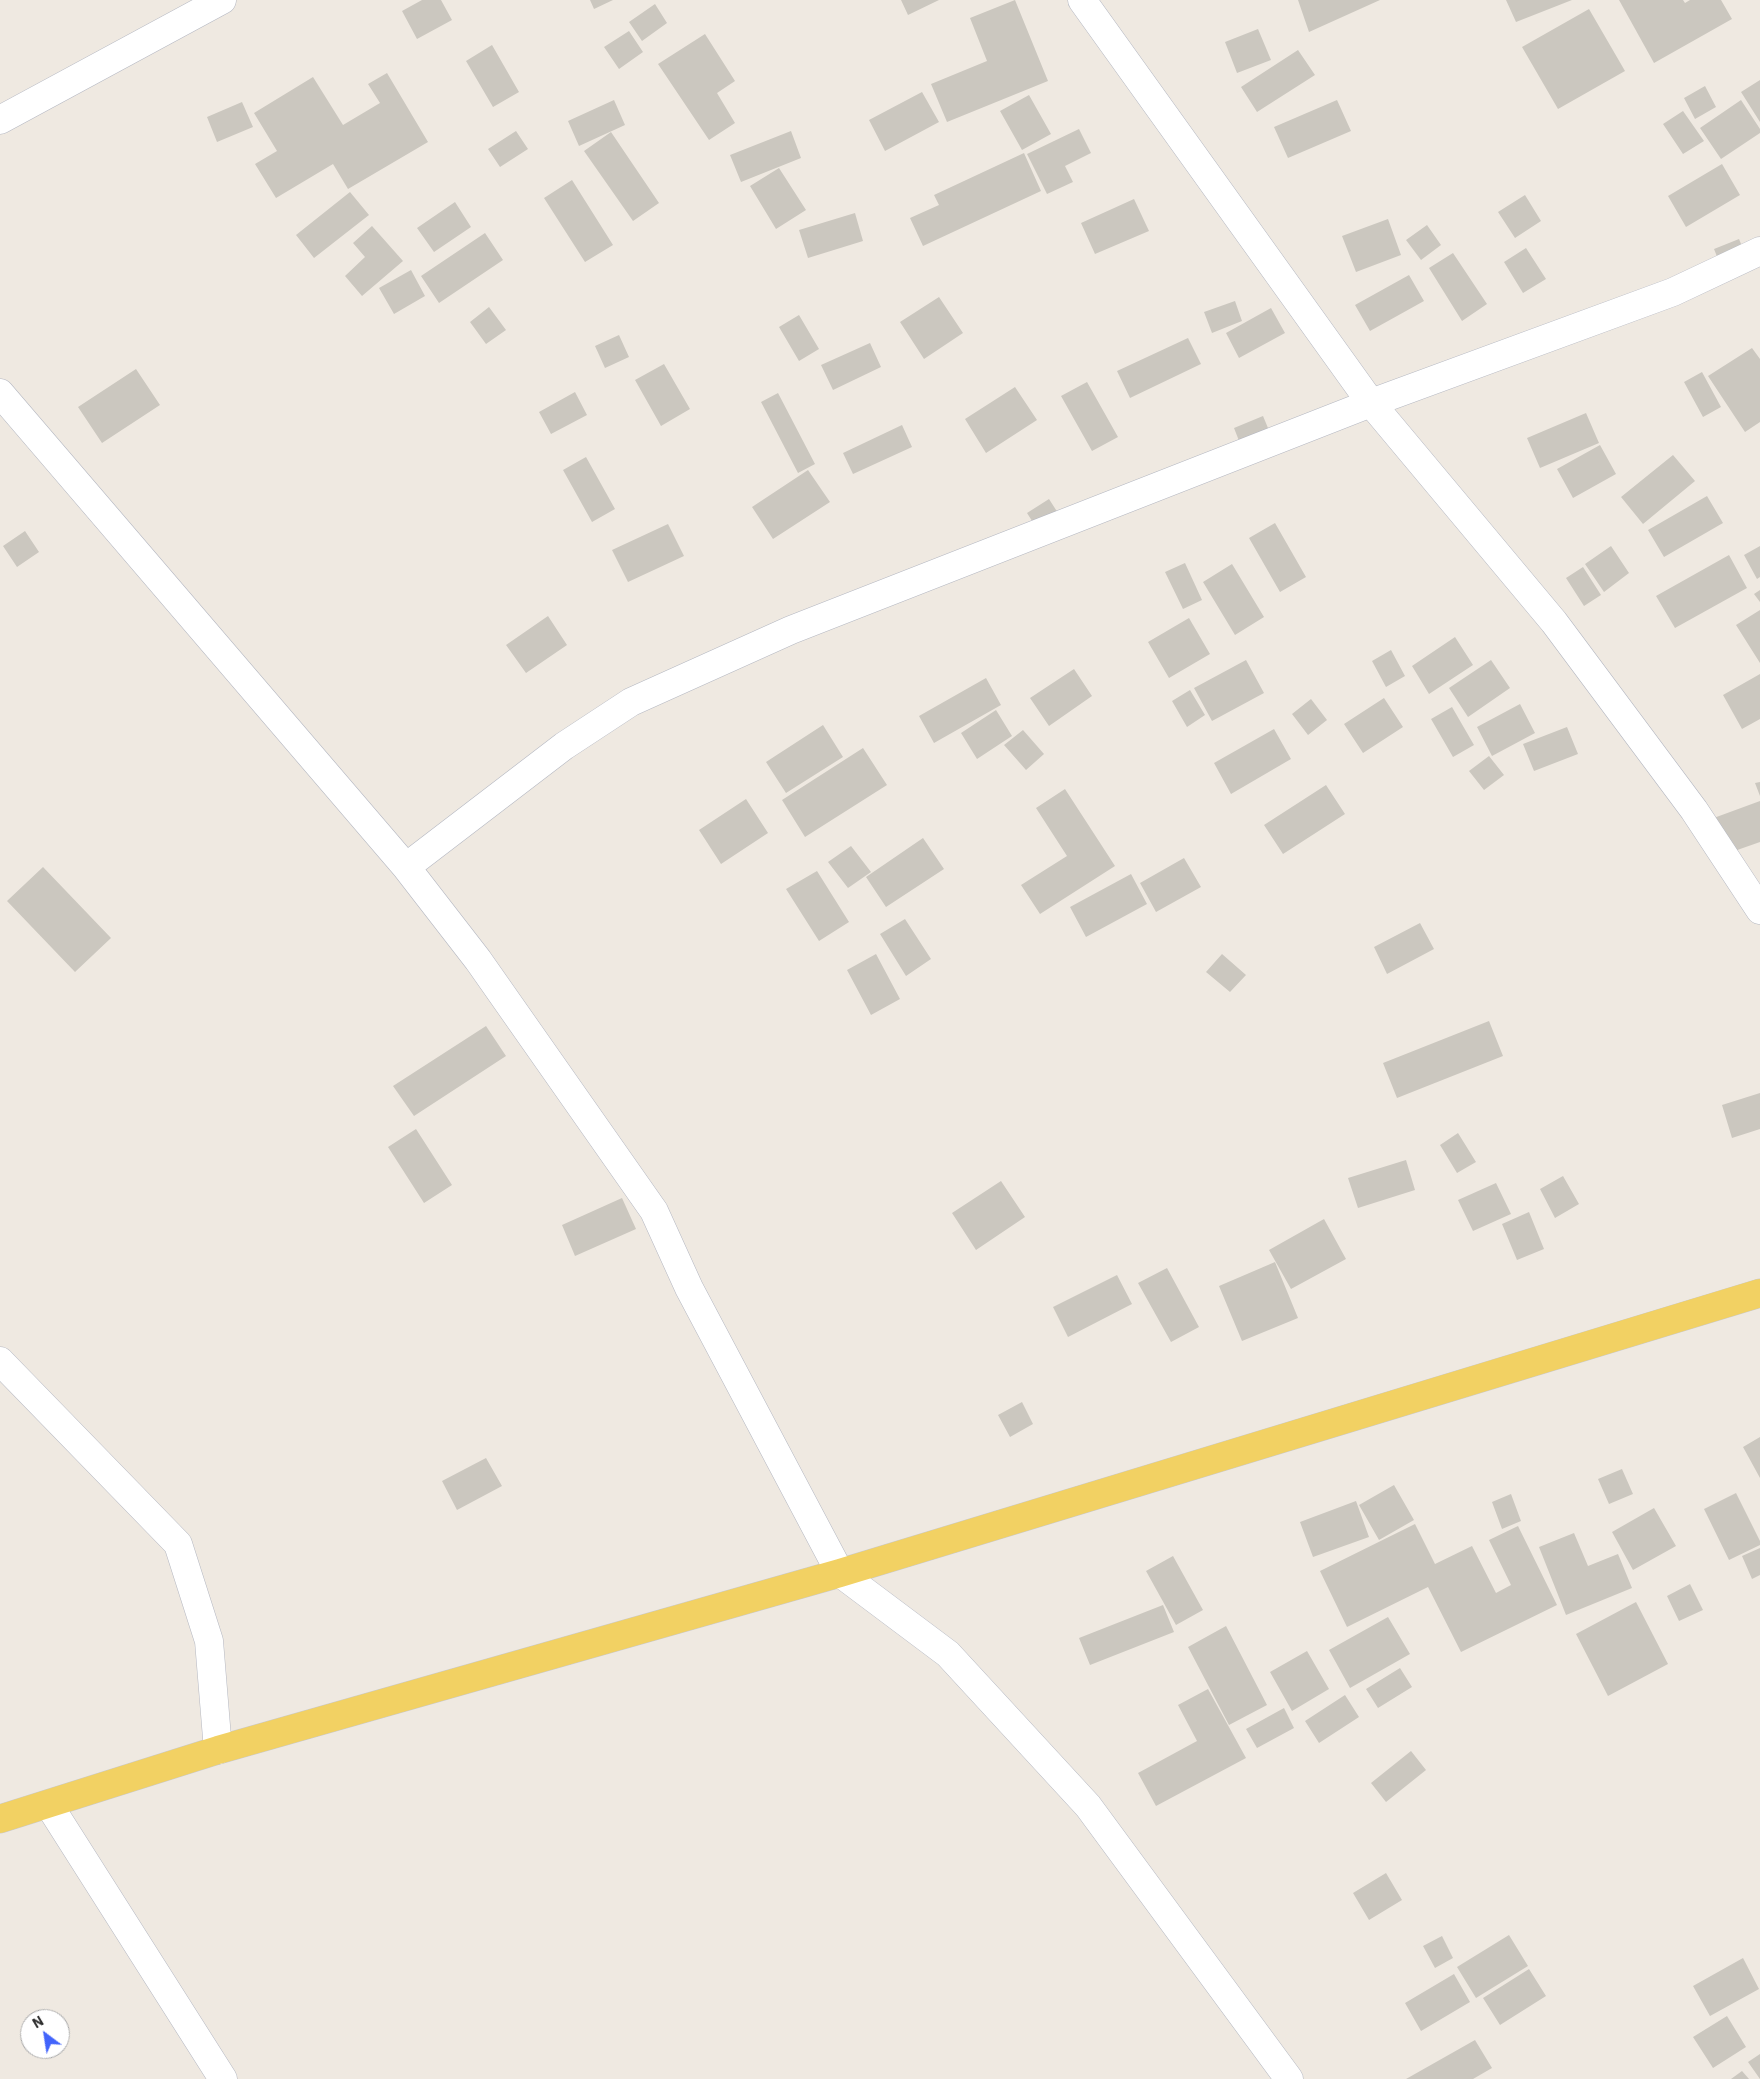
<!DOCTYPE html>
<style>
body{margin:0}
#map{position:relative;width:1760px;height:2079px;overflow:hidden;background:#efe9e1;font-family:"IBM Plex Sans",sans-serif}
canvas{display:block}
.north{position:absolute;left:20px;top:2009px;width:50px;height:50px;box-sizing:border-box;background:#fff;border:1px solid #ababab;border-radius:50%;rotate:329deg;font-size:14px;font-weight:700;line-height:20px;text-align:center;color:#2e2e2e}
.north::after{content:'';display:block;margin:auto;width:18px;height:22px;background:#4264fb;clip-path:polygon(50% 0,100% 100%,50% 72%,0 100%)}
</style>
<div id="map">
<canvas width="1760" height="2079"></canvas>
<div class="north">N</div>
</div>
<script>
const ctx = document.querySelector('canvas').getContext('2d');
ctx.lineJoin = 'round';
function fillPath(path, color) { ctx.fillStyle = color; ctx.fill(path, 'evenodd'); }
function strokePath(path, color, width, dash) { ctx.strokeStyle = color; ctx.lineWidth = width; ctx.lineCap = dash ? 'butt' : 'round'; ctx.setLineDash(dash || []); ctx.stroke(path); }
fillPath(new Path2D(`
 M422,0H441L452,20L417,39L402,11Z
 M590,0H613L594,9Z
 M901,0H939L908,15Z
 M1015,0L1048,81L947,122L931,84L987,61L970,18Z
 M1298,0H1380L1309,32Z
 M1506,0H1572L1516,22Z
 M1619,0H1683L1685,3L1690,0H1721L1732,19L1654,63Z
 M655,4L667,23L642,41L629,22Z
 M1589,9L1625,71L1558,109L1522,47Z
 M1258,29L1271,60L1237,73L1225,42Z
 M629,31L643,52L619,69L604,47Z
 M705,34L735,81L717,93L735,123L709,140L658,64Z
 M492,45L519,92L493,107L466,61Z
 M1298,50L1315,75L1257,112L1241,87Z
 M387,73L428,142L348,189L333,164L276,198L255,164L277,151L254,113L313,77L343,125L380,103L368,84Z
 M1760,80V122L1741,92Z
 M1705,86L1716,107L1695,119L1684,98Z
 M922,92L939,122L885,151L869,120Z
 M1029,95L1051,134L1022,150L1000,111Z
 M614,100L625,125L579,146L568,121Z
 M1337,100L1351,131L1288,158L1274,127Z
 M1741,100L1760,129V133L1721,159L1700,128Z
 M242,102L253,127L217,142L207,117Z
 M1683,111L1704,141L1683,154L1663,124Z
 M1079,129L1091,153L1065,166L1073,182L1047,194L1027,154Z
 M516,131L528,149L500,167L488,149Z
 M791,131L801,158L741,182L730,155Z
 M611,132L659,203L633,221L584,151Z
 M1024,153L1041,191L923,246L910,218L939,205L934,195Z
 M1722,164L1740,195L1686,227L1668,196Z
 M779,168L806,210L776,229L750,186Z
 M572,180L613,245L585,262L544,198Z
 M350,192L369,215L314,258L296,235Z
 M1525,195L1541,221L1515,238L1498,212Z
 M1134,199L1149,231L1095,254L1081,223Z
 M455,202L471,227L434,252L417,228Z
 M855,213L863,241L808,258L799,230Z
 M1388,219L1401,255L1356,272L1342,236Z
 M1427,225L1441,245L1421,260L1406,240Z
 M372,226L403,261L362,296L345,276L365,257L353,243Z
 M485,233L503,260L439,303L421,276Z
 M1739,239L1749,263L1724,274L1714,249Z
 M1526,248L1546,279L1523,293L1504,262Z
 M1453,253L1487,304L1462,321L1429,268Z
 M411,270L425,296L394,314L379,288Z
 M1409,275L1424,301L1370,331L1355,305Z
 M939,297L963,333L924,359L900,322Z
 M1235,301L1242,321L1212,333L1204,312Z
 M489,307L506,330L486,344L470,322Z
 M1271,308L1285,333L1239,358L1226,333Z
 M799,315L819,349L799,361L779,327Z
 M619,335L629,357L605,368L595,346Z
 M1188,338L1201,364L1130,398L1117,371Z
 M870,343L881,367L833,390L821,365Z
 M1752,348L1760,359V422L1745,432L1708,376Z
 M664,364L690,409L661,426L635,380Z
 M136,369L160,405L102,443L78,407Z
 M1702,372L1721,407L1703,417L1684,382Z
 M1087,382L1118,437L1092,451L1061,396Z
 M1015,387L1037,420L986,453L965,419Z
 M575,392L587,415L551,434L539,412Z
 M778,393L815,464L798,473L761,402Z
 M1586,413L1599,443L1540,468L1527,438Z
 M1263,416L1273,440L1243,451L1234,428Z
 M902,425L912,447L853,474L843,453Z
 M1600,445L1616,474L1573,498L1557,469Z
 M1673,455L1695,481L1643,524L1621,497Z
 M586,457L615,509L592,522L563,470Z
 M808,470L830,502L773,539L752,507Z
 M1707,496L1723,523L1664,557L1648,530Z
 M1049,499L1065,524L1043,538L1027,513Z
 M1275,523L1306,577L1280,592L1249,538Z
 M668,524L684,556L628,582L612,550Z
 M25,531L39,552L17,567L3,546Z
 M1611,546L1629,573L1604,592L1585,564Z
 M1760,546V577L1757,579L1744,555Z
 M1729,555L1747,588L1675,628L1656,596Z
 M1185,563L1202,600L1183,609L1165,572Z
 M1232,564L1264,617L1235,635L1203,582Z
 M1583,567L1601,595L1584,606L1566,578Z
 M1760,590V602L1754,594Z
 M1760,610V663L1736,625Z
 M548,616L567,645L526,673L506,645Z
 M1189,618L1210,654L1169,678L1148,642Z
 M1455,637L1473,665L1429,694L1412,666Z
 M1391,650L1405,676L1386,687L1372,661Z
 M1246,660L1264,693L1212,721L1194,688Z
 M1491,660L1510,688L1468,717L1449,688Z
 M1074,669L1092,696L1049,726L1030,698Z
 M1760,674V719L1742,729L1723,695Z
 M986,678L1001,705L934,743L919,716Z
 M1190,690L1205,715L1187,727L1172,701Z
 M1384,698L1403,727L1363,753L1344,724Z
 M1311,699L1327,720L1308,735L1292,714Z
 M1520,704L1535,733L1492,756L1477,727Z
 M1452,707L1474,745L1453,757L1431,719Z
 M996,710L1012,736L977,759L961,733Z
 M823,725L843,757L786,793L766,762Z
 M1567,727L1578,754L1534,771L1523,744Z
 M1274,729L1291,759L1231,794L1214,763Z
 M1023,730L1044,754L1026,770L1004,745Z
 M863,748L887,785L805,837L782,800Z
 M1489,756L1504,775L1484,790L1469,771Z
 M1760,782V796L1755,783Z
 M1326,785L1345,814L1283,854L1264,825Z
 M1065,789L1115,866L1040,914L1021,885L1067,856L1036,808Z
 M746,799L768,833L721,864L699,830Z
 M1760,801V842L1723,855L1711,819Z
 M923,838L944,869L886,907L866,877Z
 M851,846L871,872L848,888L828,862Z
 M1184,858L1201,887L1156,912L1140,883Z
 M43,867L111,938L75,972L7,901Z
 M817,871L849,922L819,941L786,889Z
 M1131,874L1147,904L1086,937L1070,907Z
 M905,919L931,959L906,976L880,934Z
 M1420,923L1434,949L1387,974L1374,947Z
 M876,954L900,999L871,1015L847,970Z
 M1222,954L1246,975L1230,992L1206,972Z
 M1489,1021L1503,1056L1397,1098L1383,1063Z
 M486,1026L506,1056L414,1116L393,1086Z
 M1760,1093V1129L1732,1138L1722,1105Z
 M416,1129L452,1185L424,1203L388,1147Z
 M1458,1133L1476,1162L1457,1173L1440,1145Z
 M1406,1160L1415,1190L1358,1208L1348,1178Z
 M1563,1176L1579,1204L1555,1218L1540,1189Z
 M1001,1181L1025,1217L976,1250L952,1213Z
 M1496,1183L1511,1214L1473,1231L1458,1200Z
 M622,1198L636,1229L575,1256L562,1225Z
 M1529,1212L1544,1249L1517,1260L1502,1224Z
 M1324,1219L1346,1259L1291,1289L1269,1250Z
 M1275,1262L1298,1318L1242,1341L1219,1286Z
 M1167,1268L1199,1327L1171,1342L1138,1283Z
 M1117,1275L1132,1304L1068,1337L1053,1307Z
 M1022,1402L1033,1424L1010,1437L998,1415Z
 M1760,1437V1478L1743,1447Z
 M486,1458L502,1486L457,1510L442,1481Z
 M1622,1469L1633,1494L1609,1504L1598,1479Z
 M1394,1485L1414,1520L1379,1540L1359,1505Z
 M1736,1493L1760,1541V1545L1729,1560L1704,1509Z
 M1511,1494L1521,1521L1502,1529L1492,1502Z
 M1356,1501L1369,1537L1313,1557L1300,1522Z
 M1654,1508L1676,1546L1633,1570L1612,1532Z
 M1415,1524L1435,1564L1472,1546L1496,1593L1511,1585L1489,1540L1518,1526L1557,1605L1461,1652L1428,1587L1347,1627L1320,1571Z
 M1574,1533L1588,1566L1618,1554L1632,1588L1566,1615L1539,1547Z
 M1760,1548V1575L1752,1579L1742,1556Z
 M1173,1556L1203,1610L1176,1625L1146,1571Z
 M1690,1584L1703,1610L1679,1621L1667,1596Z
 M1636,1602L1668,1664L1608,1696L1576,1634Z
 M1163,1605L1174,1632L1090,1665L1079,1638Z
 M1388,1617L1410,1654L1350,1688L1329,1650Z
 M1226,1626L1267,1705L1229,1725L1188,1647Z
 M1307,1651L1329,1689L1292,1711L1270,1672Z
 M1400,1668L1412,1687L1378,1708L1366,1689Z
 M1208,1689L1246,1758L1156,1806L1138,1773L1197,1741L1178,1705Z
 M1345,1695L1359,1717L1319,1743L1305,1721Z
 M1284,1708L1294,1728L1257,1748L1246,1729Z
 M1411,1751L1426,1770L1386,1802L1371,1783Z
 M1386,1873L1402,1900L1369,1920L1353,1893Z
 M1509,1935L1528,1966L1476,1998L1457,1967Z
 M1442,1936L1453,1958L1435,1968L1423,1946Z
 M1743,1958L1759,1989L1710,2016L1693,1986Z
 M1529,1969L1546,1996L1500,2025L1483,1998Z
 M1454,1974L1470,2002L1421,2031L1405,2003Z
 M1727,2016L1746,2047L1713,2068L1693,2037Z
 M1475,2040L1492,2068L1473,2079H1406Z
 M1760,2054V2079L1748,2062Z
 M1742,2071L1749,2079H1731Z`), '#cbc7bf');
const minor = new Path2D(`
 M1082,0L1371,403L1554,622L1694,810L1760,910
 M0,120L222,0
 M0,393L406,867L478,960L654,1211L689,1288L840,1573L948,1654L1088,1806L1289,2079
 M406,867L564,746L631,702L791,630L1371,403L1673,292L1760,251
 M0,1361L178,1544L209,1641L218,1750
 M49,1805L223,2079`);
const primary = new Path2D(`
 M0,1819L218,1750L840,1573L1760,1293`);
strokePath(minor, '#b4b7c1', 29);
strokePath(primary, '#c9c9c9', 29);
strokePath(minor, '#fff', 28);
strokePath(primary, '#f2d163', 28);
</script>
